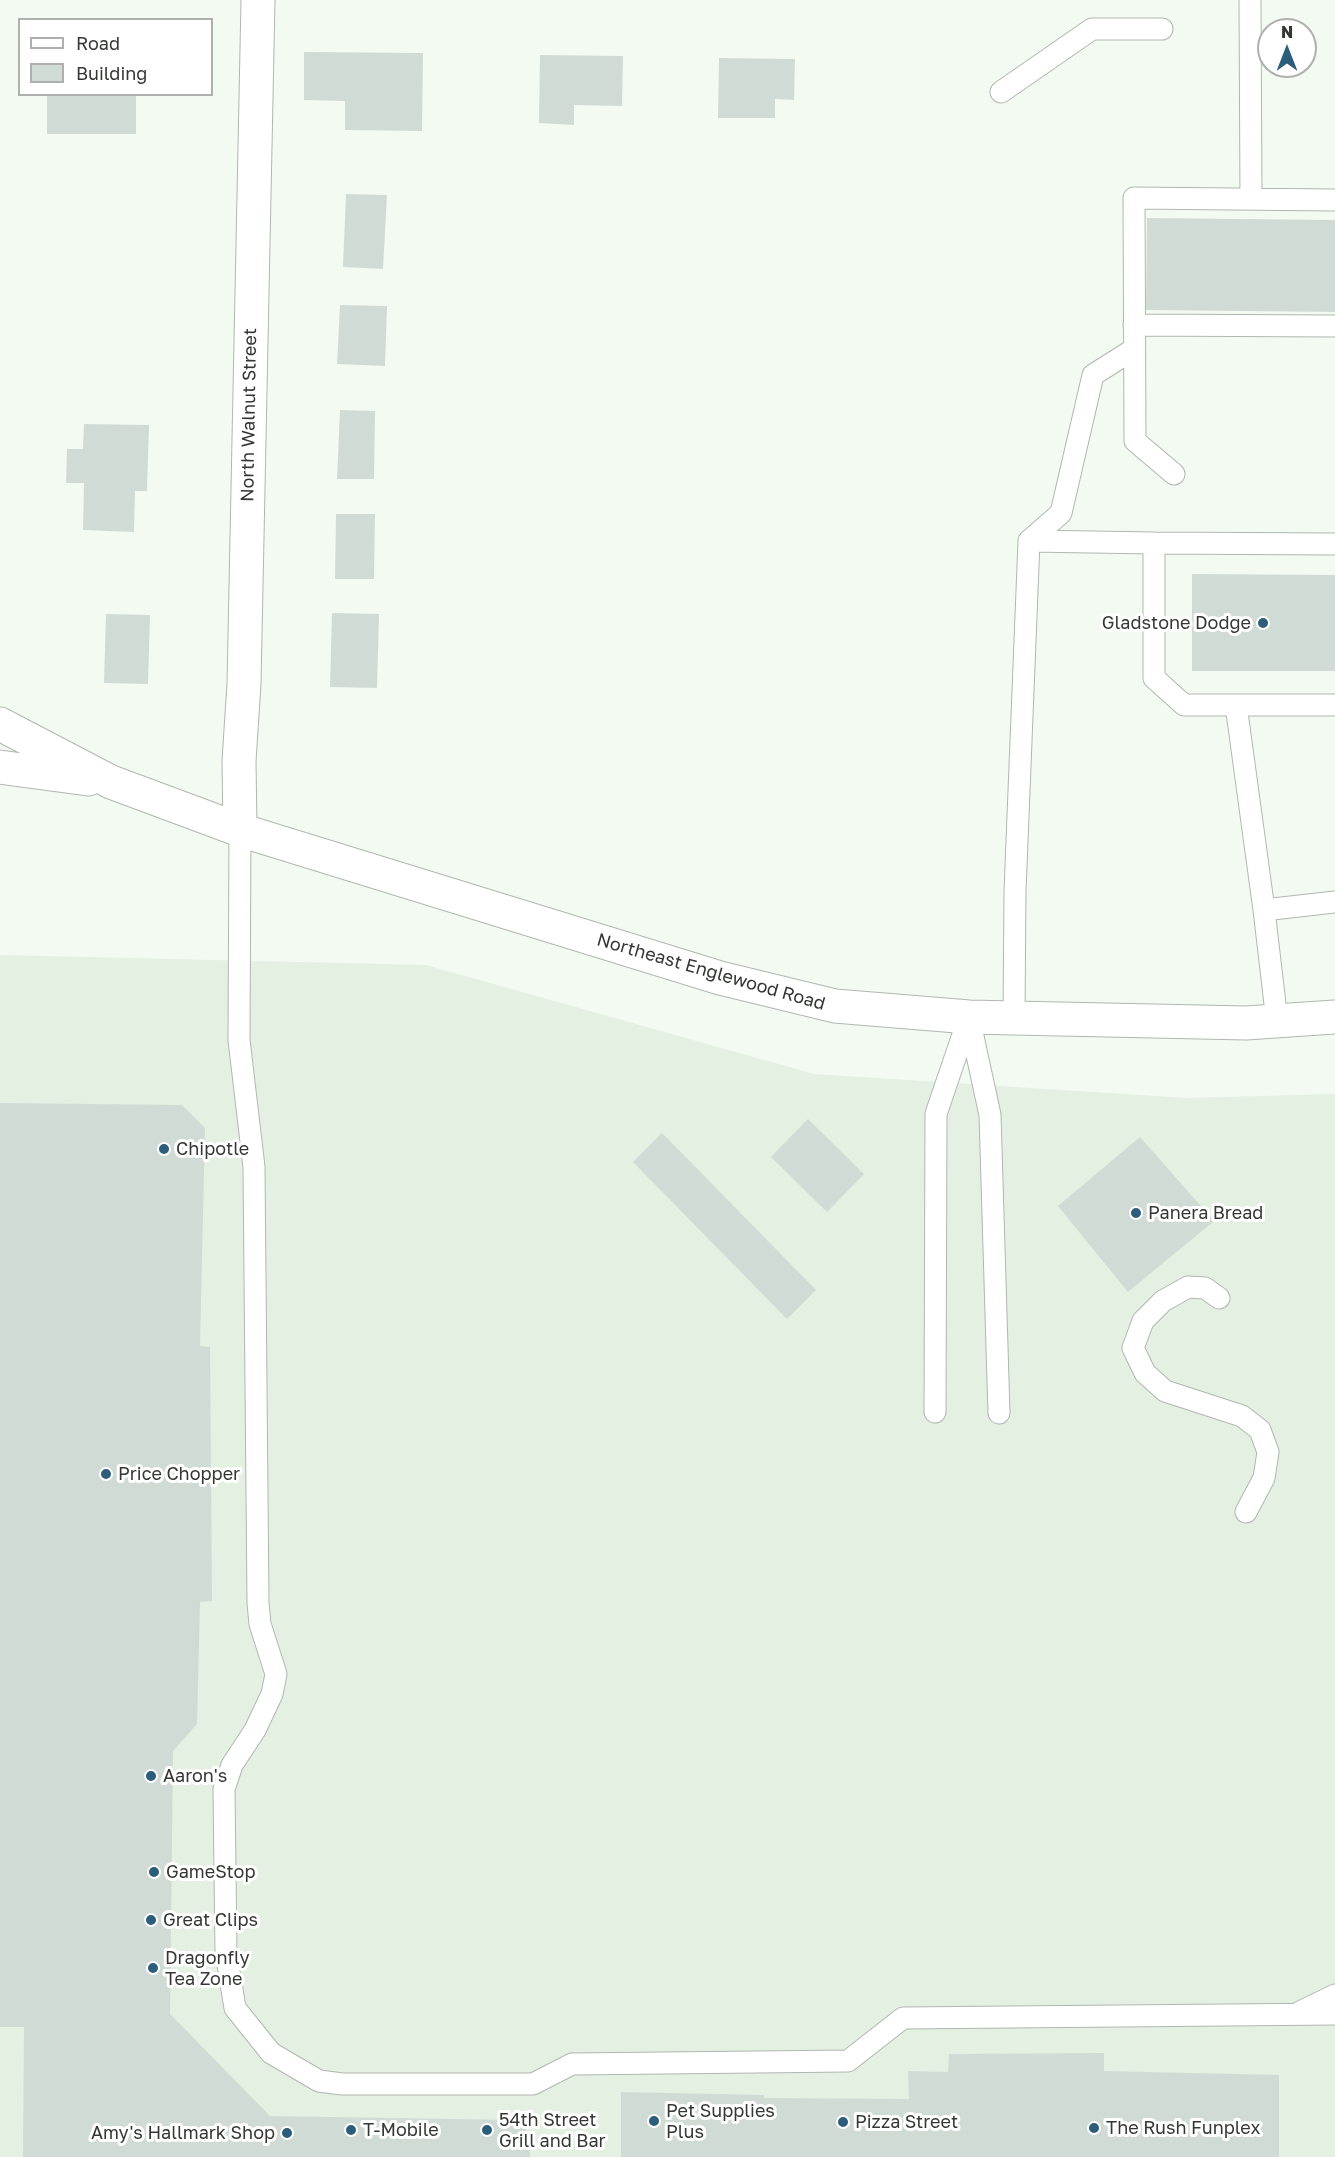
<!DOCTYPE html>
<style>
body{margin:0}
#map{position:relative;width:1335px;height:2157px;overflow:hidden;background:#f3faf2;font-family:"Golos Text",sans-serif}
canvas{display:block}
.legend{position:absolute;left:18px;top:18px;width:195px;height:78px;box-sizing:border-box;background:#fff;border:2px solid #aeafae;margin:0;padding:8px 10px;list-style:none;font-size:18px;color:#343734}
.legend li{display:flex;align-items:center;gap:12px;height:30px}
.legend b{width:30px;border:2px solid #aeafae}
.north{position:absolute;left:1257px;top:18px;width:60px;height:60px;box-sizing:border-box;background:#fff;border:2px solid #aeafae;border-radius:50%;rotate:0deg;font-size:16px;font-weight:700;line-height:24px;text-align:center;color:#343734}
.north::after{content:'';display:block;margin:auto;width:21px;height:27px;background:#2c5d7b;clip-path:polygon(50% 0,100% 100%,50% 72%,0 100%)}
</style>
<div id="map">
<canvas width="1335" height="2157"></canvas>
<ul class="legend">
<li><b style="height:8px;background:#fff"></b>Road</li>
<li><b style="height:16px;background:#d1dbd5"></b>Building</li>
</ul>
<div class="north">N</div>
</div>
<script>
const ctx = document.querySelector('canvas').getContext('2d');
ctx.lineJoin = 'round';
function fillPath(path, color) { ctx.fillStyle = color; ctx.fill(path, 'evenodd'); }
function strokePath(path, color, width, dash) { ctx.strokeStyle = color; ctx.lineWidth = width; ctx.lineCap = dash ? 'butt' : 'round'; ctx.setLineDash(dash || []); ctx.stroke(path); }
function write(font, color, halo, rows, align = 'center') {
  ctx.font = font + ' "Golos Text",sans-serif'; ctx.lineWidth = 6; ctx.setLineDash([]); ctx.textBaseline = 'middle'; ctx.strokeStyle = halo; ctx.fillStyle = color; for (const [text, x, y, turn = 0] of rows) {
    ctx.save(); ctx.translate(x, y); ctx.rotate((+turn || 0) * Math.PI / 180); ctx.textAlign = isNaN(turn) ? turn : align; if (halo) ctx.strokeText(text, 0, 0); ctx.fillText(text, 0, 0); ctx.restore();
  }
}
fillPath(new Path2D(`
 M0,955L426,965L814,1074L1187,1098L1335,1094V2157H0Z`), '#e3f0e2');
fillPath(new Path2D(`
 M304,52L423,53L422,131L345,130V101L304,100Z
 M540,55L623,56L622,106L574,105V125L539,123Z
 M719,58L795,59L794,100L775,99V118H718Z
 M47,94H136V134H47Z
 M346,194L387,195L383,269L343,267Z
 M1147,218L1335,220V312L1146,310Z
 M340,305L387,306L385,366L337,364Z
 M340,410L375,411L374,479H337Z
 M84,424L149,425L147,491H135L134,532L83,530L84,483H66L67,449H83Z
 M336,514H375L374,579H335Z
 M1192,574L1335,575V671H1192Z
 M332,613L379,614L377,688L330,687Z
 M106,614L150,615L148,684L104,683Z
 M0,1103L182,1105L205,1128L200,1346L210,1347L212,1601L200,1602L197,1724L173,1751L170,2014L270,2116L513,2120L530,2133V2157H23L24,2027H0Z
 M808,1119L864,1174L827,1212L771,1157Z
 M662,1133L816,1290L787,1319L633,1162Z
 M1140,1137L1214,1221L1128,1292L1058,1206Z
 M1104,2053V2071L1279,2075V2157H621V2092L764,2095V2098L909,2099L908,2071L948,2072L949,2054Z`), '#d1dbd5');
const lane = new Path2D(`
 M1250,0L1251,199
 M1001,92L1092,29H1162
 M1134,325L1335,326
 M1174,474L1135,441L1134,198L1335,200
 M1029,541L1061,513L1093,375L1134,349
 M1154,543L1335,544
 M1236,705H1335
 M240,830L239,1040L254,1167L258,1603L260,1624L276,1674L272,1694L255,1730L232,1765L224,1789L226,1953L235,2008L271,2053L319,2081L342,2084H533L572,2064L848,2061L903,2018L1335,2014
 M969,1018L990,1115L999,1413
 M1014,1018L1015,891L1029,541L1154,543V678L1184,705H1236L1264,910
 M1277,1021L1264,910L1335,902
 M1219,1298L1205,1288L1188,1287L1163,1301L1143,1321L1133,1348L1145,1373L1165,1391L1242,1416L1260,1430L1268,1452L1264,1478L1246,1512
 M935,1412L936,1114L969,1017
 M1300,2012L1335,1995`);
const street = new Path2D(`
 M240,830L239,761L244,684L258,0`);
const secondary = new Path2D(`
 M0,724L111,782L240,830L720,978L835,1006L969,1017L1014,1018L1246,1023L1335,1017
 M0,767L88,779`);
strokePath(lane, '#b0b7b0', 23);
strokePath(street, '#b0b7b0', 35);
strokePath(secondary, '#b0b7b0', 35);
strokePath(lane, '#fff', 21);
strokePath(street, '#fff', 33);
strokePath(secondary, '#fff', 33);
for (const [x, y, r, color] of [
 [1263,623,6,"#2c5d7b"],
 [164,1149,6,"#2c5d7b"],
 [1136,1213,6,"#2c5d7b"],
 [106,1474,6,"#2c5d7b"],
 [151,1776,6,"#2c5d7b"],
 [154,1872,6,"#2c5d7b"],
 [151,1920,6,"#2c5d7b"],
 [153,1968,6,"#2c5d7b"],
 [654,2121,6,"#2c5d7b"],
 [843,2122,6,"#2c5d7b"],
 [1094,2128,6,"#2c5d7b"],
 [351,2130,6,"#2c5d7b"],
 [487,2130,6,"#2c5d7b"],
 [287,2133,6,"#2c5d7b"]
]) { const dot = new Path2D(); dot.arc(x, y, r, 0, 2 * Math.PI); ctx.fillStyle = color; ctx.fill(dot); strokePath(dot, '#fff', 2); }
write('18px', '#343734', '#fff', [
 ["North Walnut Street",249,415,-89],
 ["Northeast Englewood Road",711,972,16]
]);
write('18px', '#343734', '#fff', [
 ["Gladstone Dodge",1251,623,"right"],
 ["Chipotle",176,1149],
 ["Panera Bread",1148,1213],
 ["Price Chopper",118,1474],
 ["Aaron's",163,1776],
 ["GameStop",166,1872],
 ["Great Clips",163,1920],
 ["Dragonfly",165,1958],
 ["Tea Zone",165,1979],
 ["Pet Supplies",666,2111],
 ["Plus",666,2132],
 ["54th Street",499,2120],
 ["Grill and Bar",499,2141],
 ["Pizza Street",855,2122],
 ["The Rush Funplex",1106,2128],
 ["T-Mobile",363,2130],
 ["Amy's Hallmark Shop",275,2133,"right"]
], 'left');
</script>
